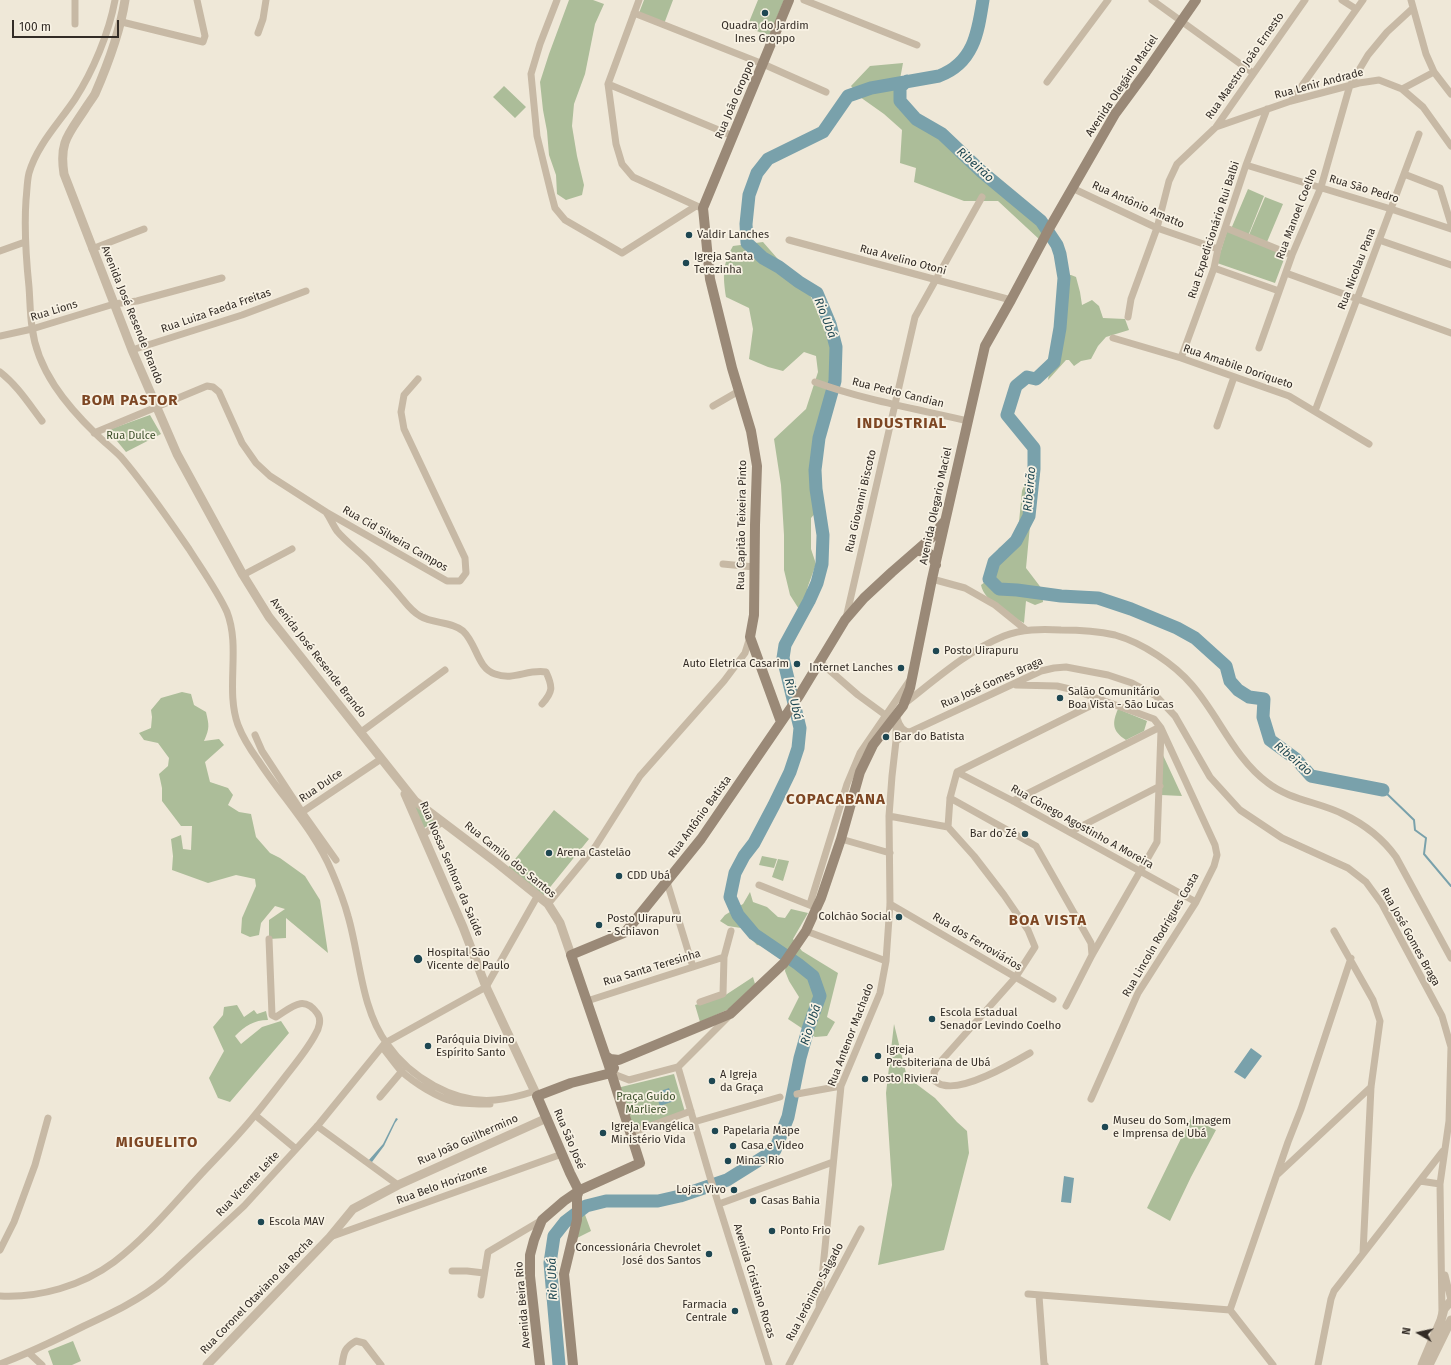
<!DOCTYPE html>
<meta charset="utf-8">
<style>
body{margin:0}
#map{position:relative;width:1451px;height:1365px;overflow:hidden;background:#efe8d8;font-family:"Fira Sans",sans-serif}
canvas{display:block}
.north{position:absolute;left:1399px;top:1313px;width:40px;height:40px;-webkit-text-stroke:3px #f8f2e4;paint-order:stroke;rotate:279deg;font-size:11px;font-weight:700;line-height:16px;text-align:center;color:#332c26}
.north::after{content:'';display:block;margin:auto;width:14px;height:18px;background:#332c26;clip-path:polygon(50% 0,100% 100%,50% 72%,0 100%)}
.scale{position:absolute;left:12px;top:20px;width:107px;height:18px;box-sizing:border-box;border:2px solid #332c26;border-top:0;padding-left:5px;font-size:12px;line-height:14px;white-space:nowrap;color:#332c26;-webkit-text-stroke:3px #f8f2e4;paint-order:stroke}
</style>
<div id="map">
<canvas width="1451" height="1365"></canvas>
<div class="north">N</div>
<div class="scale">100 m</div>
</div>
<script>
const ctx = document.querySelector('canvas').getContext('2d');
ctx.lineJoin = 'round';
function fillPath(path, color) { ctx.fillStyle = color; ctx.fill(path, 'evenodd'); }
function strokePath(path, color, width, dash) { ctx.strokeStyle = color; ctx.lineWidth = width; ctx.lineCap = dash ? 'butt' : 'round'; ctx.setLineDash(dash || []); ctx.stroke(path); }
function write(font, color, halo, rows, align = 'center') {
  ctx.font = font + ' "Fira Sans",sans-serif'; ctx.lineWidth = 3.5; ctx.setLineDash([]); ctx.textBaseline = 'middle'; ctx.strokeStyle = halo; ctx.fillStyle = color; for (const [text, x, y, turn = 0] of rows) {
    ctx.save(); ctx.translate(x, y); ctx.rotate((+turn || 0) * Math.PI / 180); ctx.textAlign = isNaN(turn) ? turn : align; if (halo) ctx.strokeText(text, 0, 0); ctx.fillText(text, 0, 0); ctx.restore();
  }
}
fillPath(new Path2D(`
 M569,0H593L604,4L595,24L585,74L574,104L572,126L577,156L584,185L582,195L566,200L557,194L556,175L549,155L547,131L543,110L540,82L549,54Z
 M644,0H673L664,24L639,13Z
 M758,0H784L769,36L747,27Z
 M903,63L898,90V108L915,119L939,132L1045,226L1040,240L998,201H964L914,182L916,168L900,163L902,130L884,114L860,97L851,86L870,66Z
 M504,86L526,107L515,118L493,97Z
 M1248,189L1264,196L1248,236L1231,229Z
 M1265,197L1283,204L1267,242L1249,235Z
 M1227,231L1286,254L1275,283L1217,263Z
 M763,242L811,297L830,343V378L810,470L819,509L811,518V549L816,564L808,586L802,614L790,595L784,570V535L781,485L774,439L806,409L818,372L816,356L804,352L783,371L768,367L749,359L753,329L749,308L726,297C723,276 722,265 733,246Z
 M1066,275H1071L1076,277L1080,292L1082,305L1092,300L1099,306L1103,318L1125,319L1129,330L1106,337L1098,346L1091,359L1081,361L1074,366L1069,360H1066L1048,380Z
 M150,415L161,434L126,452L108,430Z
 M1034,469L1040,473L1031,515L1026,568L1042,589L1043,602L1035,605L1026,601L1024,623C1009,615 984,601 981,585L989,579L988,566L999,548L1010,541L1019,522L1022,491L1030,471Z
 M182,692L191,694L194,705L206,712C209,725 210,728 204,741L219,739L224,745L205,762L210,782L228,788L233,795L228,805L239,812L251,814L256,837L270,853L280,858L305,876L320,900L328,953L286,918V938L269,939V920L285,909L275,906L261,923L259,935L250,937L241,933L242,918L256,886L255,879L236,875L208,883L172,870L173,856L171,839L181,835L183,849L191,850L192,826H181L162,801V788L159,774L168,766L169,758L158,743L144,740L139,733L151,728L152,717L151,710L161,698Z
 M1118,709L1147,721L1144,731L1126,740C1112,731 1112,723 1118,709Z
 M1162,753L1182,796L1161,795Z
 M411,801L435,821L424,828Z
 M554,810L589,839L543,896L508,868Z
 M762,856L777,859L774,868L759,865Z
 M778,859L789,861L783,881L772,877Z
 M750,892L753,902L767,907L778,917L785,918L791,909L808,913L793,939L802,951L838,973L827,1017L835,1022L827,1036L815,1037L788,1019L799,997L789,981L785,971L787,956L772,947L757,945L741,928L728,926L720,921L725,915L743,904Z
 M753,977L755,984L729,1009L700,1022L695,1005L724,996Z
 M237,1005L244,1017L254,1010L257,1014L266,1011L268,1020C254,1020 245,1026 235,1036L241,1044L262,1027L281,1021L289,1033L230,1102L218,1098L209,1078L224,1051L213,1027L223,1015L224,1007Z
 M894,1024L907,1077L935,1098L957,1122L967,1131L969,1153L944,1250L878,1265L892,1185L886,1093Z
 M674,1074L685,1112L632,1130L617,1088Z
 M1191,1118L1216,1130L1191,1177L1170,1221L1147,1208Z
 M584,1212L591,1231L577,1238L581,1214Z
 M73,1341L81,1361L72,1365H53L48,1351Z`), '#acbd99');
fillPath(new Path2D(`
 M1251,1048L1262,1056L1245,1079L1234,1072Z
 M669,1088L674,1101L660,1106L655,1093Z
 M396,1118L398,1119L395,1123L384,1146L372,1162L370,1163L368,1161L383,1144Z
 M1064,1176L1074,1178L1071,1203L1061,1202Z`), '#79a1ab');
strokePath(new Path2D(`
 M1383,790L1414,820L1415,830L1426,838L1424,854L1451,886`), '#79a1ab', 2);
strokePath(new Path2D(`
 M907,81L900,87V101L916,119L942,134L982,172L1041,221L1057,245L1060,254L1064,278L1060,328L1054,362L1036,379L1027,377L1016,386L1007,415L1034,448V469L1029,516L1016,541L994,562L989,579L999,589L1017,590L1061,596L1098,598L1131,609L1177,628L1195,638L1226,666L1230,681L1238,690L1249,697L1264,699L1263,717L1270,740L1296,759L1311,776L1383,790
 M559,1365L550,1263L554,1236L565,1222L586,1206L606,1201H658L680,1196L727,1180L775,1150L788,1117L800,1058L809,1026L820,996L813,976L798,964L754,934L738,915L730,897L735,873L744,856L754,843L774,805L790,772L798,748L800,728L783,658L785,645L809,601L817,583L822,564L823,535L816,489L815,470L819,438L835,381L836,347L830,324L817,293L799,282L779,267L763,258L747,243L746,224L749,195L757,173L768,159L823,132L848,96L871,88L939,76C974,63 978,32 983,0`), '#79a1ab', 13);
strokePath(new Path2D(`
 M115,0C109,33 93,71 75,99C59,123 37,145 29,173C27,181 27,191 26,200C24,229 26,258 29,287C30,300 30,314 32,327C37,370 66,405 96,434C104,442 113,449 121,457C146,486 167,517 189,549C201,568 218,592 227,612C241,648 225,689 238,725C243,738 250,749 258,760C282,797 315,831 332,872C338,886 344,901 348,916C360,957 361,1009 387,1044C410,1077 454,1104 495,1100C508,1099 523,1095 535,1091
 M557,0L540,44L531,74L537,136L551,193L555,208L565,220L622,253L696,206
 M639,0L608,84L616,144L622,164L633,177L699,207
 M804,0L917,45
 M1152,0L1253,73
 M1342,0L1356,9
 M1411,0L1426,54L1434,72L1451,94
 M634,13L763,64L826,92
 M122,22L203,42L205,36L197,0
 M75,24V0
 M258,33L263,19L266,0
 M1047,82L1108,0
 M608,84L733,136
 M1402,89L1434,72
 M1291,101L1363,0
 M1216,127L1291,101L1359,83L1379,80L1402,89L1423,107L1451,146
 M1246,165L1391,209L1451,229
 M1404,174L1440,188L1451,224
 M1072,188L1157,228L1218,249
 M1226,228L1292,255
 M789,240L1011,300
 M1379,240L1451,265
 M92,249L144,229
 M0,251L25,242
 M1214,268L1279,291
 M1286,273L1451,333
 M1128,317L1131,299L1157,228L1169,181L1177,164L1216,127L1305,0
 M0,336L32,329L114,304L137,301L222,278
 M1113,338L1181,358L1289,396L1369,444
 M1259,348L1292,255L1321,187L1350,85L1368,55L1387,32L1413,8
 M132,350L242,315L306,291
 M1181,358L1214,268L1218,249L1246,165L1267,109
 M0,372C17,385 29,404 42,421
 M815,382C864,400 917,409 968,421
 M713,406L739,391
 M1315,411L1419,134
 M1217,426L1234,377
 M94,433L207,386L213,387L219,392L242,443L256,463L270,476L326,512L447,581H460L466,573L465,558L404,429L401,412L404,395L418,379
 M326,512C330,518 333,525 337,531C348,544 363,554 374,567C382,576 391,585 399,595C405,602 411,611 420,616C433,624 451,621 463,631C477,644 477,668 495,674C514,681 527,669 546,672C553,687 553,692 542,704
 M723,564L754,567
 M243,575L292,549
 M932,579L965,588L995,605L1026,630
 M846,618L915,317L982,197
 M820,662L858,695L888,717
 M1016,685L1057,686L1074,690L1154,719L1161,728L1215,845L1217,855L1214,866L1196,902L1138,993L1091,1099
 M904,704C935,680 967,651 1004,636C1022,629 1041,629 1061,630C1079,630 1097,631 1115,635C1143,643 1174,664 1192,685C1219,716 1234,758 1268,783C1290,800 1319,802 1343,814C1364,824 1383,839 1396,857L1451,958
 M897,718C899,725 902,732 910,732
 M361,732L445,670
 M255,735L262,751L302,812L300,815
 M896,741L910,732L1041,671L1054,668L1066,667L1108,675L1132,683L1156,696L1175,716L1210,777L1240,810L1282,838L1348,868L1366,882L1382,904L1442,1016L1451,1047L1449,1121L1440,1184L1442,1313
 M957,772L1013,801L1196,902
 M950,798L1036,846L1091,943L1092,955
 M1013,801L1160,727
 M889,816L948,827L974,856L1004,895L1028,930L1035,947L1015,978L942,1060L934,1072L935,1081C937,1082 940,1085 943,1085C965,1091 1011,1064 1030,1053
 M948,827L950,798L957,772L1102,700
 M1070,832L1160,786
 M423,834L443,822
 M841,839L890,853
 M336,860L302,812L381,759
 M667,882L693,967
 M759,885L812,906
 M548,904L595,847L640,776L724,681L745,653L750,637
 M810,904L847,784L860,753L910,680
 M890,904L1053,999
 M806,931L886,961
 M1334,931L1373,1000L1380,1021L1371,1087L1363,1253
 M587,1001L724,957
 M700,1002L723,994L724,957L731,931
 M1066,1006L1092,955L1157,842L1161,731
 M382,1047C388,1054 394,1063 401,1071C414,1083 438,1098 455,1102C467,1104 478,1104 490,1104
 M678,1067L710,1177L769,1365
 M678,1067L729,1016
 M611,1073L629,1080L678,1067
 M797,1094L841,1086
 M380,1097L402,1071
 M255,1115L296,1149
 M694,1122L780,1097
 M317,1126L398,1185
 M631,1133L691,1111
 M1278,1174L1371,1087
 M1420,1181L1440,1184
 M719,1204L833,1162
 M330,1237L562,1154
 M0,1250L14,1222L35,1165L48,1118
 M452,1271H467L484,1273
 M1445,1275L1451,1300
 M1028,1294L1230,1310L1288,1142L1301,1109L1351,958
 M481,1295L488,1252L542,1220
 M0,1296C39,1298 82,1286 114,1262C148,1236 175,1202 204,1171C221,1153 239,1135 255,1115C265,1103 275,1090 285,1077C295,1064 307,1050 315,1035C319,1029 322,1019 317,1013C303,994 291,1008 276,1017L272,1015L269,939
 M1039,1296L1044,1364L1045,1365
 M819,1308L841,1086L880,993L886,961L890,904L889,816L892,776L896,741V715
 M1230,1310L1273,1365
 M29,1353L42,1365
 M0,1364C29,1353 56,1340 84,1326C112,1313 140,1300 164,1280L244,1206L319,1124L385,1043L486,987L538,895
 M342,1365C344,1352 344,1348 356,1341L364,1343L381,1365
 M789,1365L861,1229
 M1318,1365L1331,1299L1334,1291L1443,1151`), '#c7b9a5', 7);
strokePath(new Path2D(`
 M125,0C120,33 108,64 95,94C92,99 88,104 85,109C68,135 59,142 64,174L132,350L177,454L243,575L269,617L415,801L497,863L548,904L560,923L571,955
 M405,794L463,927L486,987L537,1096
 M207,1365L330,1237L353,1209L398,1185L547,1118
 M1422,1365L1441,1320L1444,1309L1451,1301
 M1429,1365L1451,1320`), '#c7b9a5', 9);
strokePath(new Path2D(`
 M918,551C929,551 932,554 936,565
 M781,722L750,637L754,615L755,525L757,466L751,431L732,368L710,279L703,208L789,0
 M606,1056L610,1059L619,1060L730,1014L784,963L806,931L821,898L841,839L860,772L873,745L903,706L910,688L932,579L985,346L1011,300L1050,227L1115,114L1146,72L1196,0
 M579,1191L570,1173L537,1096L571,1083L611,1073L614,1068
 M540,1365L530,1276V1255L534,1240L542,1220L564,1201L580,1190L640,1163L608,1063L571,955L624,933L633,923L701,839L799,696L845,620L864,598L892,572L931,538L944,522
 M573,1365L564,1274L577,1220V1196L579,1191`), '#9a8977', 10);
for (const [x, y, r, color] of [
 [765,13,4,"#1e4752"],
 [689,235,4,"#1e4752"],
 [686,263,4,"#1e4752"],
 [936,651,4,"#1e4752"],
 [797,664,4,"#1e4752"],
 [901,668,4,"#1e4752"],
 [1060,698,4,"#1e4752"],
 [886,737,4,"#1e4752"],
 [1025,834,4,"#1e4752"],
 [549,853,4,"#1e4752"],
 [619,876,4,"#1e4752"],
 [899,917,4,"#1e4752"],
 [599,925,4,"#1e4752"],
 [418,959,5,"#1e4752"],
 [932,1019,4,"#1e4752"],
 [428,1046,4,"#1e4752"],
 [878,1056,4,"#1e4752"],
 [865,1079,4,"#1e4752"],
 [712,1081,4,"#1e4752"],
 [1105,1127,4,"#1e4752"],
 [715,1131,4,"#1e4752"],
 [603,1133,4,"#1e4752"],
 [733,1146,4,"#1e4752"],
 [728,1161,4,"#1e4752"],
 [734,1190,4,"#1e4752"],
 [753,1201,4,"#1e4752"],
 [261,1222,4,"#1e4752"],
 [772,1231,4,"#1e4752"],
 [709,1254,4,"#1e4752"],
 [735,1311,4,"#1e4752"]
]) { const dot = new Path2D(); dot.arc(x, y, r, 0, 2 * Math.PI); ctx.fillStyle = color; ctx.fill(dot); strokePath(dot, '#f8f2e4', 1.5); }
write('11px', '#332c26', '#f8f2e4', [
 ["Quadra do Jardim",765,26,"center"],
 ["Ines Groppo",765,39,"center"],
 ["Valdir Lanches",697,235],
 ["Igreja Santa",694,257],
 ["Terezinha",694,270],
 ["Posto Uirapuru",944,651],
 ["Auto Eletrica Casarim",789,664,"right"],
 ["Internet Lanches",893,668,"right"],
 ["Salão Comunitário",1068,692],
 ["Boa Vista - São Lucas",1068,705],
 ["Bar do Batista",894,737],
 ["Bar do Zé",1017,834,"right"],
 ["Arena Castelão",557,853],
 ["CDD Ubá",627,876],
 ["Colchão Social",891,917,"right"],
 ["Posto Uirapuru",607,919],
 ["- Schiavon",607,932],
 ["Hospital São",427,953],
 ["Vicente de Paulo",427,966],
 ["Escola Estadual",940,1013],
 ["Senador Levindo Coelho",940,1026],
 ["Paróquia Divino",436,1040],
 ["Espírito Santo",436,1053],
 ["Igreja",886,1050],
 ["Presbiteriana de Ubá",886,1063],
 ["A Igreja",720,1075],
 ["da Graça",720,1088],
 ["Posto Riviera",873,1079],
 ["Museu do Som, Imagem",1113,1121],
 ["e Imprensa de Ubá",1113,1134],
 ["Igreja Evangélica",611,1127],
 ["Ministério Vida",611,1140],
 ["Papelaria Mape",723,1131],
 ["Casa e Video",741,1146],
 ["Minas Rio",736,1161],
 ["Lojas Vivo",726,1190,"right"],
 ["Casas Bahia",761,1201],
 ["Escola MAV",269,1222],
 ["Ponto Frio",780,1231],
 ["Concessionária Chevrolet",701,1248,"right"],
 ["José dos Santos",701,1261,"right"],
 ["Farmacia",727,1305,"right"],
 ["Centrale",727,1318,"right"]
], 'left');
write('11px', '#332c26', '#f8f2e4', [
 ["Rua Maestro João Ernesto",1245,66,-55],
 ["Rua Lenir Andrade",1319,84,-15],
 ["Avenida Olegário Maciel",1122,86,-56],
 ["Rua João Groppo",735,100,-67],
 ["Rua São Pedro",1364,189,17],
 ["Rua Antônio Amatto",1138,205,24],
 ["Rua Manoel Coelho",1297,214,-69],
 ["Rua Expedicionário Rui Balbi",1214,230,-72],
 ["Rua Avelino Otoni",903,260,15],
 ["Rua Nicolau Pana",1357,269,-69],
 ["Rua Lions",54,311,-17],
 ["Rua Luiza Faeda Freitas",216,311,-19],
 ["Avenida José Resende Brando",132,315,68],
 ["Rua Amabile Doriqueto",1238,367,19],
 ["Rua Pedro Candian",898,393,14],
 ["Rua Giovanni Biscoto",861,501,-77],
 ["Avenida Olegario Maciel",936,506,-78],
 ["Rua Capitão Teixeira Pinto",742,525,-89],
 ["Rua Cid Silveira Campos",395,539,30],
 ["Avenida José Resende Brando",318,658,52],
 ["Rua José Gomes Braga",992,683,-24],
 ["Rua Dulce",321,786,-34],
 ["Rua Antônio Batista",700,817,-54],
 ["Rua Cônego Agostinho A Moreira",1082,827,29],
 ["Rua Camilo dos Santos",510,860,39],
 ["Rua Nossa Senhora da Saúde",451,869,67],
 ["Rua Lincoln Rodrigues Costa",1161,935,-60],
 ["Rua José Gomes Braga",1410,937,61],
 ["Rua dos Ferroviários",977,942,31],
 ["Rua Santa Teresinha",652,968,-17],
 ["Rua Antenor Machado",851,1035,-69],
 ["Rua São José",569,1139,67],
 ["Rua João Guilhermino",468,1140,-24],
 ["Rua Vicente Leite",248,1184,-46],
 ["Rua Belo Horizonte",442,1185,-20],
 ["Avenida Cristiano Rocas",754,1281,73],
 ["Rua Jerônimo Salgado",815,1292,-62],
 ["Rua Coronel Otaviano da Rocha",257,1296,-46],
 ["Avenida Beira Rio",523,1305,-95]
]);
write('11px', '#3d502b', '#f8f2e4', [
 ["Rua Dulce",131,436],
 ["Praça Guido",646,1097],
 ["Marliere",646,1110]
]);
write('italic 12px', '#1e4752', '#f8f2e4', [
 ["Ribeirão",975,165,42],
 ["Rio Ubá",825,318,69],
 ["Ribeirão",1030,489,-85],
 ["Rio Ubá",793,699,76],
 ["Ribeirão",1293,759,40],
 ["Rio Ubá",811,1025,-72],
 ["Rio Ubá",553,1279,-92]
]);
ctx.letterSpacing = '1px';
write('bold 15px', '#7d4623', '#f8f2e4', [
 ["BOM PASTOR",130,401],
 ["INDUSTRIAL",902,424],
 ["COPACABANA",836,800],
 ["BOA VISTA",1048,921],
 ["MIGUELITO",157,1143]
]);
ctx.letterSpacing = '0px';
</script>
